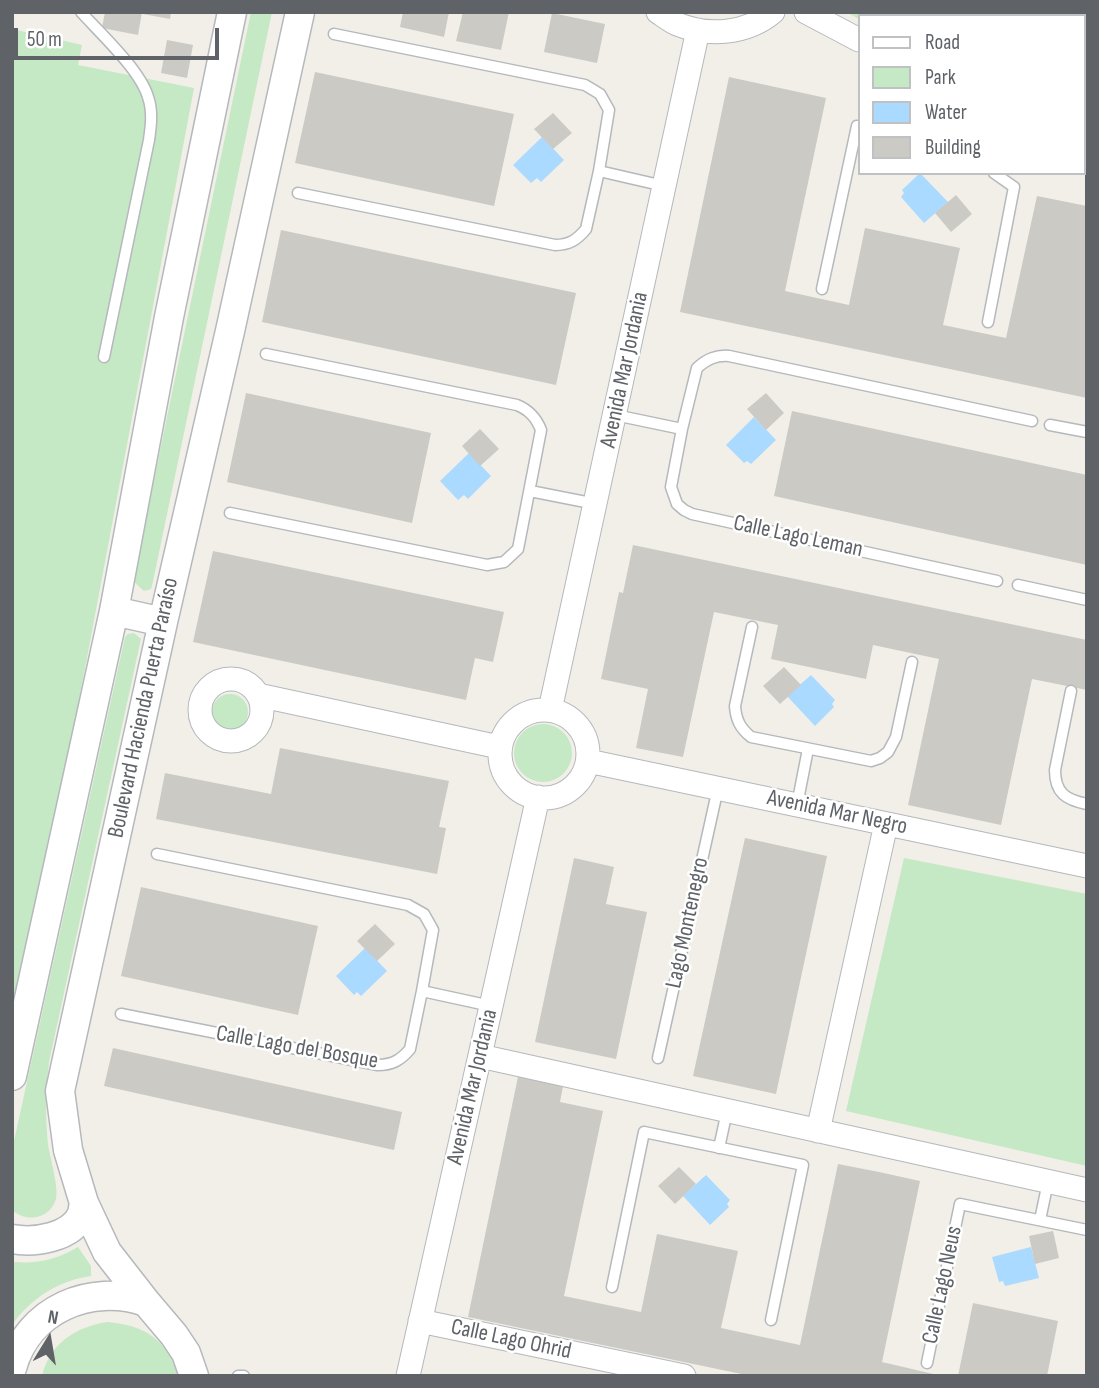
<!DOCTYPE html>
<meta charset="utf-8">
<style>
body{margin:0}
#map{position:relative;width:1099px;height:1388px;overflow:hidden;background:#f1efe8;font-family:"Sofia Sans Condensed",sans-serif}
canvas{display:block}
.frame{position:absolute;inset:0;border:14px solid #5f6368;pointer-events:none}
.legend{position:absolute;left:858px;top:14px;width:228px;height:161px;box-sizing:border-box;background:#fff;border:2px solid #bfc1c3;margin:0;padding:9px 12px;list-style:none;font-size:21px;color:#5f6368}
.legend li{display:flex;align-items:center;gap:14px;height:35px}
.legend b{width:35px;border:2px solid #bfc1c3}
.north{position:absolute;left:14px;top:1304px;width:70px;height:70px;-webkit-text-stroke:5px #fff;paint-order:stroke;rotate:11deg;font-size:19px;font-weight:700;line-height:28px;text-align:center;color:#5f6368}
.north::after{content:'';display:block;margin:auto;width:24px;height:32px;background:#5f6368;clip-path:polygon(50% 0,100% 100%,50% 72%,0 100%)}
.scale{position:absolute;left:14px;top:28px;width:205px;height:32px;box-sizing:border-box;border:4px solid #5f6368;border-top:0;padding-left:9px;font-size:21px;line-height:24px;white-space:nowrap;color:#5f6368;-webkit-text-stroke:5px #fff;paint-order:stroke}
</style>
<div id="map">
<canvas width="1099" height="1388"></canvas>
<div class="frame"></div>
<ul class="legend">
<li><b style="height:9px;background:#fff"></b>Road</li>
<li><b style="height:19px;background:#c5e8c5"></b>Park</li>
<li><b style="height:19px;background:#aadaff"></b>Water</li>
<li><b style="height:19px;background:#cccac5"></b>Building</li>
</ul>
<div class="north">N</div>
<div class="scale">50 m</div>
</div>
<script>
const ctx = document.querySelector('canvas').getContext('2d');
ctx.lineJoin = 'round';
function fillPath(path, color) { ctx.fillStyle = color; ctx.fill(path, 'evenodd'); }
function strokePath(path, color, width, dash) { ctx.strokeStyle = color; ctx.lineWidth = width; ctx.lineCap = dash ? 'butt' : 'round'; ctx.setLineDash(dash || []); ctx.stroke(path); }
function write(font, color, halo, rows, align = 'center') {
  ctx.font = font + ' "Sofia Sans Condensed",sans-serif'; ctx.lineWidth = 5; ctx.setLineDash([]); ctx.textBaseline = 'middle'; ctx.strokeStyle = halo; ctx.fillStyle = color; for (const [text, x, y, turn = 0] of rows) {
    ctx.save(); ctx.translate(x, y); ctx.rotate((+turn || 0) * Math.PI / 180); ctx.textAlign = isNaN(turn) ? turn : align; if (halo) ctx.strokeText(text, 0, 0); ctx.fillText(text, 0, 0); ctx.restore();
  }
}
fillPath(new Path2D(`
 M251,12H272L152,586L151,589L144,591L133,581Z
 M846,12H1087V119L1083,117V16H859V19Z
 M12,29L82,45L78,65L194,88L49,860L12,1016Z
 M134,633L141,639L49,1062C46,1089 45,1117 48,1144C50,1158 59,1187 56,1199C50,1219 27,1223 12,1210V1150L125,637L128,634Z
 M212 712a18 18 0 1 1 36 0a18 18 0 1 1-36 0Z
 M514 753a29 29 0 1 1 58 0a29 29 0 1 1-58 0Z
 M904,858L1087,894V1166L846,1111Z
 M78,1247L91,1266V1276C59,1280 30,1299 12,1325V1262C37,1264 56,1260 78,1247Z
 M107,1322C145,1325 166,1339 179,1376H42C50,1343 76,1327 107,1322Z`), '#c5e8c5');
fillPath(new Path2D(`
 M542,137L564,160L541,182L537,178L531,183L513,165Z
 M920,173L948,202L924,223L901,197L904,193L902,190Z
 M754,417L776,440L751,464L747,461L744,463L726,445Z
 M469,453L491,476L468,499L464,495L458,500L440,481Z
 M811,675L835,700L832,704L834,707L815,726L787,696Z
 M365,948L387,971L361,996L357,992L354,995L336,976Z
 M706,1175L730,1200L727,1204L729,1207L710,1225L683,1196Z
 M1031,1247L1039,1278L1005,1286L1003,1281L999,1282L992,1257Z`), '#aadaff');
fillPath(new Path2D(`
 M105,12H142L138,35L102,28Z
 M143,12H171L170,19L143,14Z
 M403,12H449L444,37L400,27Z
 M463,12H509L501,50L456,41Z
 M552,13L605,24L597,63L544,52Z
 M167,40L193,45L187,78L161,73Z
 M315,72L514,114L494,206L295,163Z
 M729,77L826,98L785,291L849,305L865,228L960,248L943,325L1006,338L1037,196L1087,206V398L680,312Z
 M553,113L572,133L553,149L534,129Z
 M956,195L972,214L951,232L935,213Z
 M281,230L576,293L556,385L262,322Z
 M246,393L431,433L412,523L227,482Z
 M766,393L784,413L766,430L747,409Z
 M792,411L1087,475V565L774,496Z
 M480,429L499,449L480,466L462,446Z
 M633,545L1087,640V690L1032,679L1001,825L908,805L939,659L873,645L866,679L771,659L778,625L714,612L683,757L636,748L648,689L601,679L619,592L623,593Z
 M213,551L504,612L493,662L475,658L466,700L193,642Z
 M784,667L801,685L780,704L763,686Z
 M280,748L449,781L439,827L446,828L437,874L156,819L165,773L271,794Z
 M745,838L827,856L776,1094L693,1076Z
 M574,858L614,867L606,904L647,912L616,1059L535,1042Z
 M141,887L318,926L298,1015L121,976Z
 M375,924L395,944L377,961L357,941Z
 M113,1048L402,1112L394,1150L104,1086Z
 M519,1072L564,1081L560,1102L603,1111L564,1296L641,1312L657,1234L738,1251L721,1328L800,1345L838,1164L879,1172L920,1181L882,1362L942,1376H751L468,1317Z
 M679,1167L696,1184L675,1204L658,1186Z
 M1053,1231L1059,1258L1035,1264L1029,1236Z
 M973,1303L1058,1321L1047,1376H958Z`), '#cccac5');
const service = new Path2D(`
 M81,12C101,34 140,70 148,97C153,111 151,126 149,140L104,357
 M599,171L664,186
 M298,193L555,245C569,245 577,240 586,229L599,171L609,110L600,94L585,85L334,34
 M822,289L857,126H859
 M988,322L1014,187L994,173
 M615,415L682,429
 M1050,425L1087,432
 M530,491L596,504
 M230,513L487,565L504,562L518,549L541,430C536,417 529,410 517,405L266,354
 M997,581L692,514L684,510L677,504L671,487L682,429L697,368C707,359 716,355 729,356L1032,421
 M1018,585L1087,600
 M752,627L735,706C736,720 740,728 751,737L871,761L880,758L888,752L896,737L912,662
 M1071,691L1055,770C1055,793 1066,800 1087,804
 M797,805L808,749
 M422,991L491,1006
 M121,1014L378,1065C392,1065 401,1060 410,1049L422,991L433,930L424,914L408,905L157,854
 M658,1058L718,788
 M719,1148L727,1111
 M1040,1220L1048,1182
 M612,1287L644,1132L803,1165L771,1320
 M927,1363L960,1204L1087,1230
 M238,1376H244`);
const minor = new Path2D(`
 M658,12C664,16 670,21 677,24C708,37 747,34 773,12
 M806,12L859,40
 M1083,138L1087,139
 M200 710a31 31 0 1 1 62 0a31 31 0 1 1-62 0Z
 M258,695L499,747
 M500 754a44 44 0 1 1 88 0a44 44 0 1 1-88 0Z
 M550,710L698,30
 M588,761L1087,866
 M480,1056L1087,1190
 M818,1131L886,824
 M420,1321L684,1376
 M408,1376L538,797`);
const tertiary = new Path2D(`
 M114,611L163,622
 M12,1076L114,611L169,317L232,12
 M12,1239C34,1243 72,1238 82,1214C83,1210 83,1206 84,1203
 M12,1368C28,1309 91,1283 146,1302
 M194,1376L186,1353L174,1335L146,1302L107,1252L84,1203L68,1150L60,1091L163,622L230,331L300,12`);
strokePath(service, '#b5b8bc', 13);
strokePath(minor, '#b5b8bc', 25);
strokePath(tertiary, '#b5b8bc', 31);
strokePath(service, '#fff', 10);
strokePath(minor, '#fff', 23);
strokePath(tertiary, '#fff', 28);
write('23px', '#5f6368', '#fff', [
 ["Avenida Mar Jordania",625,370,-78],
 ["Calle Lago Leman",798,537,12],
 ["Boulevard Hacienda Puerta Paraíso",144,708,-78],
 ["Avenida Mar Negro",837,813,12],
 ["Lago Montenegro",688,923,-78],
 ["Calle Lago del Bosque",297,1048,10],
 ["Avenida Mar Jordania",473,1087,-77],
 ["Calle Lago Neus",943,1285,-78],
 ["Calle Lago Ohrid",511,1340,12]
]);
</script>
